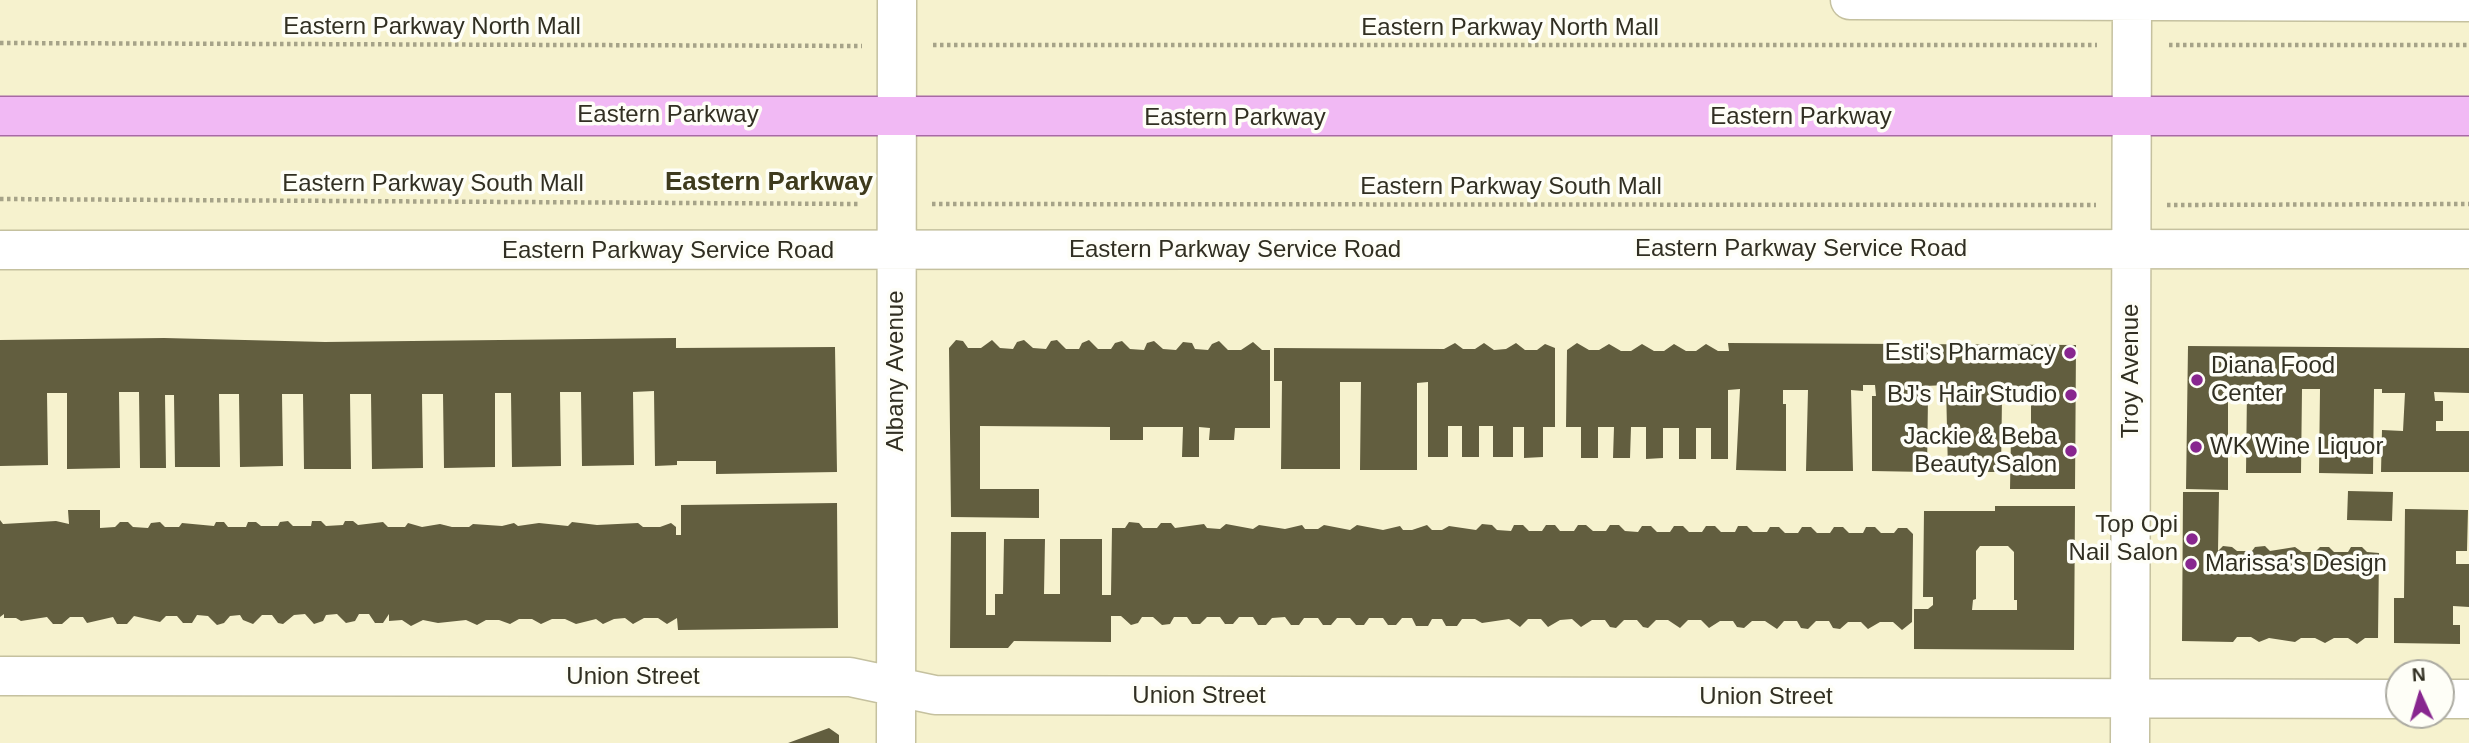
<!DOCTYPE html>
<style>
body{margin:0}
#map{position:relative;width:2469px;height:743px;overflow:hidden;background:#f6f2ce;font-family:Helvetica,sans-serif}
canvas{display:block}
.north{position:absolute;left:2385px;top:659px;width:70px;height:70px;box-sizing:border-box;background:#fefef7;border:2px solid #acaba2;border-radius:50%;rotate:356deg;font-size:19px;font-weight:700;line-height:28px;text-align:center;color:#312f22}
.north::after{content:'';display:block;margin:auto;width:24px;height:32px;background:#88268f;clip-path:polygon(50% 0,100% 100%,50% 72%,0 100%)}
</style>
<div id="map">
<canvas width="2469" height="743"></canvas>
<div class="north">N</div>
</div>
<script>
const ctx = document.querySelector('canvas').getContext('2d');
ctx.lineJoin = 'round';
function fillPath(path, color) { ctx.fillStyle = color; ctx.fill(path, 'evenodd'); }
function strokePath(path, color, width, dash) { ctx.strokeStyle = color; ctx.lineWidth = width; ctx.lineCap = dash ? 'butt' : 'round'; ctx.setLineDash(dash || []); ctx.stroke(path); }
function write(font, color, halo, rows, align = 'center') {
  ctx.font = font + ' Helvetica,sans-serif'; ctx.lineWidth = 7; ctx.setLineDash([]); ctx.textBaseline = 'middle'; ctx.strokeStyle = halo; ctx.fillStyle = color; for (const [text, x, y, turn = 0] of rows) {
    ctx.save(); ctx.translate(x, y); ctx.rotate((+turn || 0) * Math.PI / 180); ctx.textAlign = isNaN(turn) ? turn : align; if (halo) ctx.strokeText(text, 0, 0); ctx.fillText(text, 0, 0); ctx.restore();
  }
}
fillPath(new Path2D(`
 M164,338L325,342L676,338V348L835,347L837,472L716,474V461H677V465L655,466L654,391L633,392L634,465L582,466L581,392H560L561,466L512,467L511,393H495V467L444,468L443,394H422L423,468L372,469L371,394H350L351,469H304L303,394H282L283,466L240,467L239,394H219L220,467H175L174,395H165L166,468H140L139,392H119L120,468L67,469V393H47L48,465L0,466V340Z
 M956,340L963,341L968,348H981L992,340L1000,348L1013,349L1017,342L1024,340L1033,348L1046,349L1051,341L1057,340L1066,349H1079L1082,343L1089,340L1098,349H1111L1115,343L1122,341L1130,349L1144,350L1147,343L1154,341L1163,349L1176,350L1183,342L1192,343L1195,349L1208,350L1212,344L1219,341L1228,350H1241L1253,342L1262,350H1270V428H1235L1234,440H1209L1210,428L1199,427V457H1182L1183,427H1143V440H1110V427L980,426V489H1039V518L951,517L949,348Z
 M1455,343L1463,349H1475L1484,343L1494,350L1506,349L1516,343L1525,350H1537L1545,344L1555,348V427H1543V457L1524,458V427H1513V457H1493V426H1479V457H1462V426H1448V457H1428V382L1417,383V470H1360L1361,382H1340V469H1281L1282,381H1274V348L1444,349Z
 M1577,343L1589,350H1599L1609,344L1621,351H1631L1642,344L1654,351H1664L1674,344L1686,351H1696L1706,344L1718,351H1729L1728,343L2076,345L2075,489H2010L2011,435H2031V387L1999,386L1998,396L2002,397L2001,472H1948L1946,385L1925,386V396H1928L1927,472L1872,471V396H1876L1875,385H1863V391L1851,390L1853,471H1806L1808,390H1783V404H1786V471L1736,470L1740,389L1728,390V459H1711V428H1696V459H1679V428H1663V458L1646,459V427H1631L1630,458H1613L1614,427H1598V458H1581V427H1566L1567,350Z
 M2188,346L2469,348V393L2434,392L2435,401H2443V421H2436V431H2469V472H2381L2382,430L2403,431L2405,393H2382V389H2374L2373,474L2319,473L2320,389H2302L2301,473H2246L2247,388H2228V490L2186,489Z
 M2348,491L2393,492L2392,521L2347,520Z
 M2183,492H2219L2218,551L2223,546L2232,547L2237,551H2252L2255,547L2265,546L2270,551L2295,547L2302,552H2315L2320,547H2329L2334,552H2348L2351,547H2362L2367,552L2379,553L2378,638H2365L2357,644L2348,638H2334L2325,643L2315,638H2301L2295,642L2269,638L2259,642L2251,637H2237L2233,642L2182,641Z
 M837,503L838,628L678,630L677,618L667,624L658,618H644L633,624L625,618L614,619L603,624L596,619L576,624L565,619H552L541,624L532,619H519L510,624L499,620H486L477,625L466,620L438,623L423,620L411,626L402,620L389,621V614L383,623H375L369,614H359L355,621L346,623L337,614L326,615L323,621L314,624L305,614L294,615L283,624L278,623L272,615H262L253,624L243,620L240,615L230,616L224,623L217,625L208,616L197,615L192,623H183L177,616H166L160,622L134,616L127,624H117L113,617L87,623L83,617H70L62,624H53L47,617L21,621L16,618H4V614L0,617V520L3,524L56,521L69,524L68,510H100V528L115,527L120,522H128L133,527L148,528L151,523L160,522L165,527H179L182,523L214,526L216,522H224L228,527H246L248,522H256L261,526H278L280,522L288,521L293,526H311L312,521H321L326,526L343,525L345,521H353L358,525L383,522L388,527H405L408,523L422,527L440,524L452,527H469L473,524L502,526L514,523L518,526L539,523L568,526L572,522L597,525L638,523L643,527H660L671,523L676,527V535H681V505Z
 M1995,506H2075L2074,650L1914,649V609H1928L1933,605V597H1923L1924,511H1995ZM1980,546H2008L2014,552V600H2017V610H1972L1973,600L1976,599V551Z
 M2405,509L2468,510L2467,551H2456V564H2469V607L2453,606V625H2460V644L2394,643V598H2404Z
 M1129,522L1139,523L1143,528H1157L1161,523H1171L1175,528L1204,524L1207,528L1220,529L1226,524L1253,529L1259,525L1285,529L1302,525L1305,529H1318L1324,525L1350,530L1357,525L1383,530L1400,526L1403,530H1412L1427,525L1432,530H1442L1449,526L1476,530L1482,524L1492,525L1497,530L1511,531L1514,525H1523L1529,531H1542L1546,525H1555L1560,531H1574L1578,525H1586L1593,531H1606L1610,525H1619L1625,531L1638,532L1642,526H1651L1657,532H1670L1674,526H1683L1689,532H1702L1706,526H1715L1721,532H1735L1738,526H1747L1753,532H1767L1770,527H1779L1785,533H1798L1802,527H1811L1817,533H1830L1834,527H1843L1849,533H1863L1866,527H1875L1881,533H1894L1898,528H1907L1913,534L1912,622L1902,630L1893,622H1880L1868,629L1861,622H1848L1840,629L1833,628L1829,621H1816L1808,629L1801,628L1797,621H1784L1777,629L1765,621H1752L1744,628L1737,627L1733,621H1720L1709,628L1701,620H1688L1680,628L1668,620H1656L1648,628L1643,627L1637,620H1624L1616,628L1610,627L1605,620H1592L1581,627L1572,619L1560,620L1548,627L1541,619H1528L1520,627L1509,619L1482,623L1475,619H1462L1457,626H1446L1442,619H1432L1428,626H1416L1412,618H1402L1396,625H1388L1383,618H1369L1364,625H1356L1350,618H1337L1331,625H1323L1318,618H1304L1299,625H1291L1285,617L1272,618L1266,625H1258L1253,617H1239L1233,624H1225L1220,617H1207L1200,624H1192L1187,617H1174L1170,624L1162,625L1153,617H1142L1138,623L1131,625L1121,616H1111V642L1014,641L1008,648H950L951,532H986V615H995V594H1003L1004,539H1045L1044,594H1060V539H1102V595H1111L1112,528H1125Z
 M829,728L839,735V743H788Z`), '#625e3f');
const minor = new Path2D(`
 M1850,0L2469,2
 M0,250L2469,249
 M0,676L850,677L935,695L2399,699
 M2441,699H2469
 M896,743L897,0
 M2130,743L2132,0`);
const major = new Path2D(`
 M0,116H2469`);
strokePath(minor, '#c5c19f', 41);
strokePath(major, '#a86aa5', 41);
strokePath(new Path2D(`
 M0,43L862,46
 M933,45H2097
 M2169,45H2469
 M0,199L860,204
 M932,204L2096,205
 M2167,205L2469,204`), '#a6a388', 4.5, [3.5, 3.5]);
strokePath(minor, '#fff', 38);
strokePath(major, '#f1b9f4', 38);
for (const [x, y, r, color] of [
 [2070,353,7,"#88268f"],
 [2197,380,7,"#88268f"],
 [2071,395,7,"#88268f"],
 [2196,447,7,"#88268f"],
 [2071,451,7,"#88268f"],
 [2192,539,7,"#88268f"],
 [2191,564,7,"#88268f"]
]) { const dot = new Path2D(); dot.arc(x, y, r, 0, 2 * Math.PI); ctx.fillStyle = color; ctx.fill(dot); strokePath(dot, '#fefef7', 2.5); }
write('24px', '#312f22', '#fefef7', [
 ["Eastern Parkway North Mall",432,27],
 ["Eastern Parkway North Mall",1510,28],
 ["Eastern Parkway",668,115],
 ["Eastern Parkway",1801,117],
 ["Eastern Parkway",1235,118],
 ["Eastern Parkway South Mall",433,184],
 ["Eastern Parkway South Mall",1511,187],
 ["Eastern Parkway Service Road",1801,249],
 ["Eastern Parkway Service Road",1235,250],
 ["Eastern Parkway Service Road",668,251],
 ["Albany Avenue",896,371,-90],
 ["Troy Avenue",2131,371,-90],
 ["Union Street",633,677],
 ["Union Street",1199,696],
 ["Union Street",1766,697]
]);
write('24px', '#312f22', '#fefef7', [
 ["Esti's Pharmacy",2056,353],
 ["Diana Food",2211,366,"left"],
 ["Center",2211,394,"left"],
 ["BJ's Hair Studio",2057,395],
 ["Jackie & Beba",2057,437],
 ["Beauty Salon",2057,465],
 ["WK Wine Liquor",2210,447,"left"],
 ["Top Opi",2178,525],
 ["Nail Salon",2178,553],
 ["Marissa's Design",2205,564,"left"]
], 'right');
write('bold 26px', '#3e3a1c', '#fefef7', [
 ["Eastern Parkway",769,183]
]);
</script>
